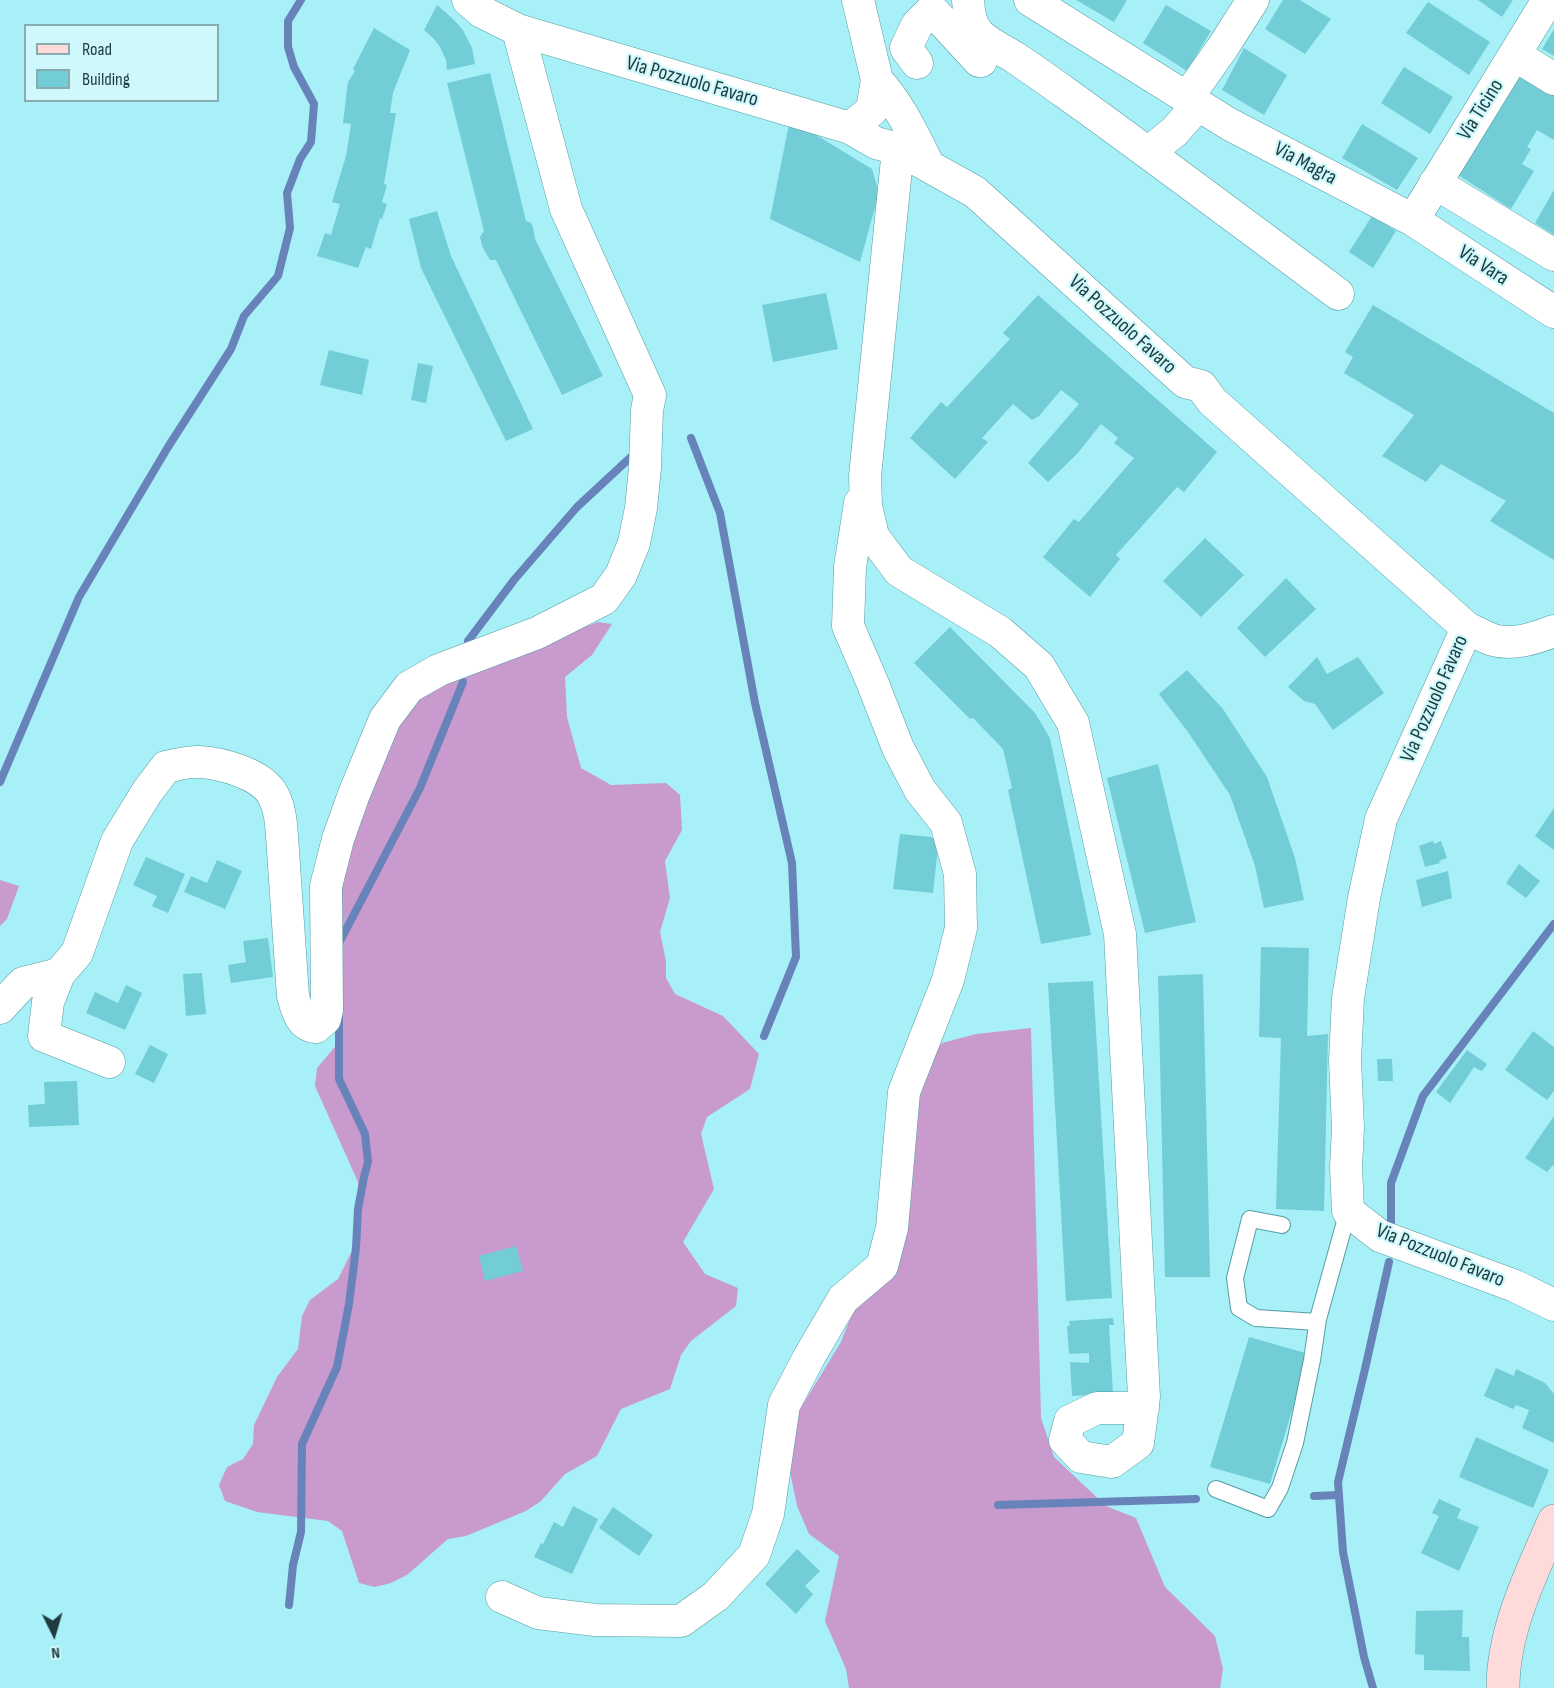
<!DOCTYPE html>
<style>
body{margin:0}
#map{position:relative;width:1554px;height:1688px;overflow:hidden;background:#a8f0f7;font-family:"Sofia Sans Condensed",sans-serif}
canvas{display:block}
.legend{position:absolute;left:24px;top:24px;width:195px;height:78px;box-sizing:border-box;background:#cef8fb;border:2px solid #88acaf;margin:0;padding:8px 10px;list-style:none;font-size:18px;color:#1e3b3e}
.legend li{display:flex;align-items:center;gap:12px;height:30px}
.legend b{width:30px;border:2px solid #88acaf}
.north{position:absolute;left:24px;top:1604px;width:60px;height:60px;-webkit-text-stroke:4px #cef8fb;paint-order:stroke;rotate:175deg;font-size:16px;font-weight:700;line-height:24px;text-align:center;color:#1e3b3e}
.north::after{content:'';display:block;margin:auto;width:21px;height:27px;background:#1e3b3e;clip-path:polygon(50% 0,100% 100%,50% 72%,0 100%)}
</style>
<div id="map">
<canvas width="1554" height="1688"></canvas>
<ul class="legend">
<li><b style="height:8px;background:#fedbda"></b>Road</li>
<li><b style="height:16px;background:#72cdd6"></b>Building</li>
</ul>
<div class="north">N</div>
</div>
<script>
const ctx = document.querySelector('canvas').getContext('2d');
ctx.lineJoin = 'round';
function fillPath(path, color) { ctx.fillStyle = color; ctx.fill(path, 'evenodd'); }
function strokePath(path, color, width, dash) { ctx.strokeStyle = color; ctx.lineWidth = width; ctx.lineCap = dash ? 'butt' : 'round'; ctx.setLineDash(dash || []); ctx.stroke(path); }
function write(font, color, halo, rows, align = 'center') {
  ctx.font = font + ' "Sofia Sans Condensed",sans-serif'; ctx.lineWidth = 4.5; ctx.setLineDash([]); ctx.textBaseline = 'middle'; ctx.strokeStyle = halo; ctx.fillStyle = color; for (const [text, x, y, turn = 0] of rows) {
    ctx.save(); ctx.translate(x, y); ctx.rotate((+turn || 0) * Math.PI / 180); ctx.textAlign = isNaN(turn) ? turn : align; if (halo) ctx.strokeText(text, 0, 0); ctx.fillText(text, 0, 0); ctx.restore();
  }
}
fillPath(new Path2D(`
 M598,622L612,624L592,655L565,677L567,717L581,768L611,785L666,783L680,795L682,830L665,861L670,898L660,932L666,961V978L675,994L723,1016L759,1054L750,1089L707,1117L701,1134L714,1189L683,1242L705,1274L738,1288L736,1306L691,1341L681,1355L670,1389L621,1409L597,1456L565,1474L541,1501L526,1511L466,1536L448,1539L407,1575L391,1583L375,1587L359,1583L342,1531L328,1521L257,1512L225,1501L219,1485L227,1467L243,1459L253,1444L254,1425L277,1377L298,1349L302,1316L310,1300L338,1279L360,1235L358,1182L315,1086L317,1068L339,1042L337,893L379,762L403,719L428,686Z
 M0,880L19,886L7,919L0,926Z
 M1031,1028L1041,1418L1054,1457L1106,1506L1136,1518L1165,1587L1215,1636L1223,1669L1220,1688H849L846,1669L825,1621L839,1556L809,1534L797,1506L790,1472L794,1419L841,1342L880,1242L888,1136L931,1057L942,1043L976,1034Z`), '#c89acd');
strokePath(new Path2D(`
 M691,438L720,513L755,703L792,863L796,957L764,1036
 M468,641L514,580L577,507L632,456
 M0,782L79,597L168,447L231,349L244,316L278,276L290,228L287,193L300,159L311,142L314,104L294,67L288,47V21L301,0
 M338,947V945L420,788L463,682
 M1391,1223V1183L1423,1096L1554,924
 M1314,1496L1339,1495
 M998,1505L1196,1499
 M289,1605L293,1565L301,1532L302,1444L337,1367L349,1304L356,1248L358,1209L364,1177L368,1162L365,1134L339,1079V1014
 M1373,1688L1364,1657L1343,1552L1338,1482L1365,1369L1389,1262`), '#6883b9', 8);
fillPath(new Path2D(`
 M1076,0H1127L1114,22Z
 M1283,0H1300L1331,19L1305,54L1265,29Z
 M1478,0H1513L1502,17Z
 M1428,2L1490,42L1469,75L1406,33Z
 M437,5L452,18L463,30L472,48L475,64L447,70L446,60L440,47L434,39L424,30Z
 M1166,5L1211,31L1187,71L1143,43Z
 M374,28L410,50L393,93L390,113H396L384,184L387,185L382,202L387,204L382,219L380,218L371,249L366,247L358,268L317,256L325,233L331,235L340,204L332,202L346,156L351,124L343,123L348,82L355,71L353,69Z
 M1554,29V56L1542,49Z
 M1244,48L1287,75L1264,115L1222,90Z
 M1404,67L1453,97L1430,134L1381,103Z
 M1518,67L1554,89V140L1537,130L1527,147L1531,149L1522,164L1534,171L1511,209L1455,173Z
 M490,73L526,221L531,223L533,227L535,239L603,376L562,395L496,260H490L482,246L480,237L484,231L447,83Z
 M790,119L872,169L879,193L860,262L770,219Z
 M1362,124L1418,158L1397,190L1342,158Z
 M1554,190V235L1535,223Z
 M437,211L451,256L533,429L506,441L421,268L409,219Z
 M1372,216L1396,231L1373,268L1349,252Z
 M826,293L838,349L773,362L762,305Z
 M1038,295L1217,452L1184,492L1177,487L1116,555L1120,559L1090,597L1043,557L1074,519L1079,522L1134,458L1114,443L1118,438L1101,424L1077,454L1048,482L1028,463L1079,404L1061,390L1039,416L1032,420L1013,404L982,438L988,442L955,479L910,438L941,402L947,407L1010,339L1003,333Z
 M1373,305L1554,413V560L1490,521L1506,501L1441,464L1426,482L1382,456L1414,415L1344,373L1353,357L1345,352Z
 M329,350L369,360L362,395L320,385Z
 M418,363L433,366L426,403L411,400Z
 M1205,538L1244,575L1201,617L1163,581Z
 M1286,578L1316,609L1265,657L1237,628Z
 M950,627L1035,713L1050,738L1091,935L1041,944L1008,790L1012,788L1003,749L973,718L970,719L914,663Z
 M1317,657L1327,674L1358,657L1384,693L1333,730L1315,704L1304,701L1288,687Z
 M1187,670L1223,709L1267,777L1295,858L1304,900L1264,908L1255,866L1230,795L1188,732L1159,694Z
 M1158,764L1196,922L1145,933L1107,778Z
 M1554,808V850L1535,836Z
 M900,834L931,837L936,840L938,847L933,893L893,889Z
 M1433,841L1434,844L1441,841L1447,858L1439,861L1440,863L1425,867L1419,846Z
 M146,857L185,874L168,913L152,906L157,896L133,885Z
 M217,860L242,871L225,909L184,892L191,876L207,883Z
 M1519,864L1540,881L1526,898L1506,883Z
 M1448,871L1452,898L1422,907L1416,880Z
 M268,938L273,977L231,983L228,965L246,962L243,941Z
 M1261,947L1309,948L1307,1036L1328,1034L1324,1211L1276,1209L1281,1038L1259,1037Z
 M202,973L206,1014L186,1016L183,974Z
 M1203,974L1210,1277H1165L1158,976Z
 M1093,981L1112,1298L1066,1301L1048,983Z
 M126,985L142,993L125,1030L86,1013L95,992L118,1003Z
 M1533,1031L1554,1047V1091L1547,1100L1505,1070Z
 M150,1045L168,1054L154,1083L135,1074Z
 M1467,1050L1487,1064L1482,1071L1474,1067L1450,1103L1436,1092Z
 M1377,1059H1392L1393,1081H1378Z
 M77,1081L79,1125L29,1127L28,1105L45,1104L44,1082Z
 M1554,1116V1166L1553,1165L1547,1172L1525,1158Z
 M516,1246L523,1271L485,1281L479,1256Z
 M1113,1318L1114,1325H1109L1113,1394L1072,1396L1070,1362L1089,1363V1353L1069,1354L1067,1326H1070L1069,1321Z
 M1249,1337L1309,1354L1270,1484L1210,1467Z
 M1496,1368L1514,1376L1516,1369L1545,1383L1554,1394V1443L1522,1428L1529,1410L1516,1405L1513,1409L1484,1396Z
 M1476,1437L1549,1470L1533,1508L1459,1477Z
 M1439,1499L1461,1509L1457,1518L1479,1527L1459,1571L1421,1553L1439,1516L1432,1513Z
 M573,1506L598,1519L572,1574L534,1557L541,1543L543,1544L554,1522L563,1527Z
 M613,1507L653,1535L639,1556L599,1528Z
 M797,1549L820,1571L805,1586L813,1594L796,1614L765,1584Z
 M1463,1610L1462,1637H1469L1470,1671L1424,1670V1655L1415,1654L1416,1611Z`), '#72cdd6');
const lane = new Path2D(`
 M1282,1225L1250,1219L1235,1278L1239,1308L1256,1318L1317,1322
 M1216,1489L1268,1509L1280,1488L1295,1443L1312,1360L1318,1319L1348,1211`);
const street = new Path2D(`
 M468,0L482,12L518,30L850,128L876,143L898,149L975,192L1185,382L1201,386L1212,401L1467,628L1381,819L1364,898L1348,998L1345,1060L1348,1128L1346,1167L1348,1211L1380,1236L1515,1286L1554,1305
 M968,0C969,12 970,25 979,34C990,45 1004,50 1017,59C1041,75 1064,92 1088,109C1172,170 1255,232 1338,294
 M1030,0L1229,124L1413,220L1554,312
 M1515,55L1554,79
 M917,63L906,48L917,25L932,10L979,61H981
 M877,80C900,105 914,136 929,166
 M1187,98L1223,47L1253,0
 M850,128L872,110L877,80L858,0
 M898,149L865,476L866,506L873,536L899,571L1000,632L1039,666L1073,723L1120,934L1144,1397L1138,1443L1112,1462L1081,1457L1065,1440L1070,1421L1097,1408H1143
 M1148,153L1174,132L1198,105
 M1435,183L1554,255
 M1413,220L1548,0
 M1467,628C1476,632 1484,637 1493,640C1513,646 1536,638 1554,631
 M0,1008L23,983L59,974
 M109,1062L44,1036L48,1002L59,974L77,953L117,841L147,792L166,767C176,765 189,761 199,762C221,763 262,774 273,795C280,808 281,822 282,836L293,996C297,1010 300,1026 316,1027L325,1019L327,1010L326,886L338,839L354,794L385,719L409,687L439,670L537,633L604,599L621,575L634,543L641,508L645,468L647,410L650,395L566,209L518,30
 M502,1597L538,1613L595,1620L681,1621L716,1596L754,1555L768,1514L784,1405L809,1357L843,1299L882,1266L892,1228L904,1092L948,980L961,928L960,874L946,823L920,790L898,748L873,684L848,626L850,567L860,503`);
const secondary = new Path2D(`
 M1503,1688C1503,1630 1531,1574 1554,1521`);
strokePath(lane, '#569ca3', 18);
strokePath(street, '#569ca3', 33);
strokePath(secondary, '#569ca3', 34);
strokePath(lane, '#fff', 16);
strokePath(street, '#fff', 32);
strokePath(secondary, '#fedbda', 33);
write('21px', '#1e3b3e', '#cef8fb', [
 ["Via Pozzuolo Favaro",692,82,16],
 ["Via Ticino",1481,110,-58],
 ["Via Magra",1305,164,28],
 ["Via Vara",1483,266,33],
 ["Via Pozzuolo Favaro",1122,325,42],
 ["Via Pozzuolo Favaro",1435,699,-66],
 ["Via Pozzuolo Favaro",1440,1256,22]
]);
</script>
